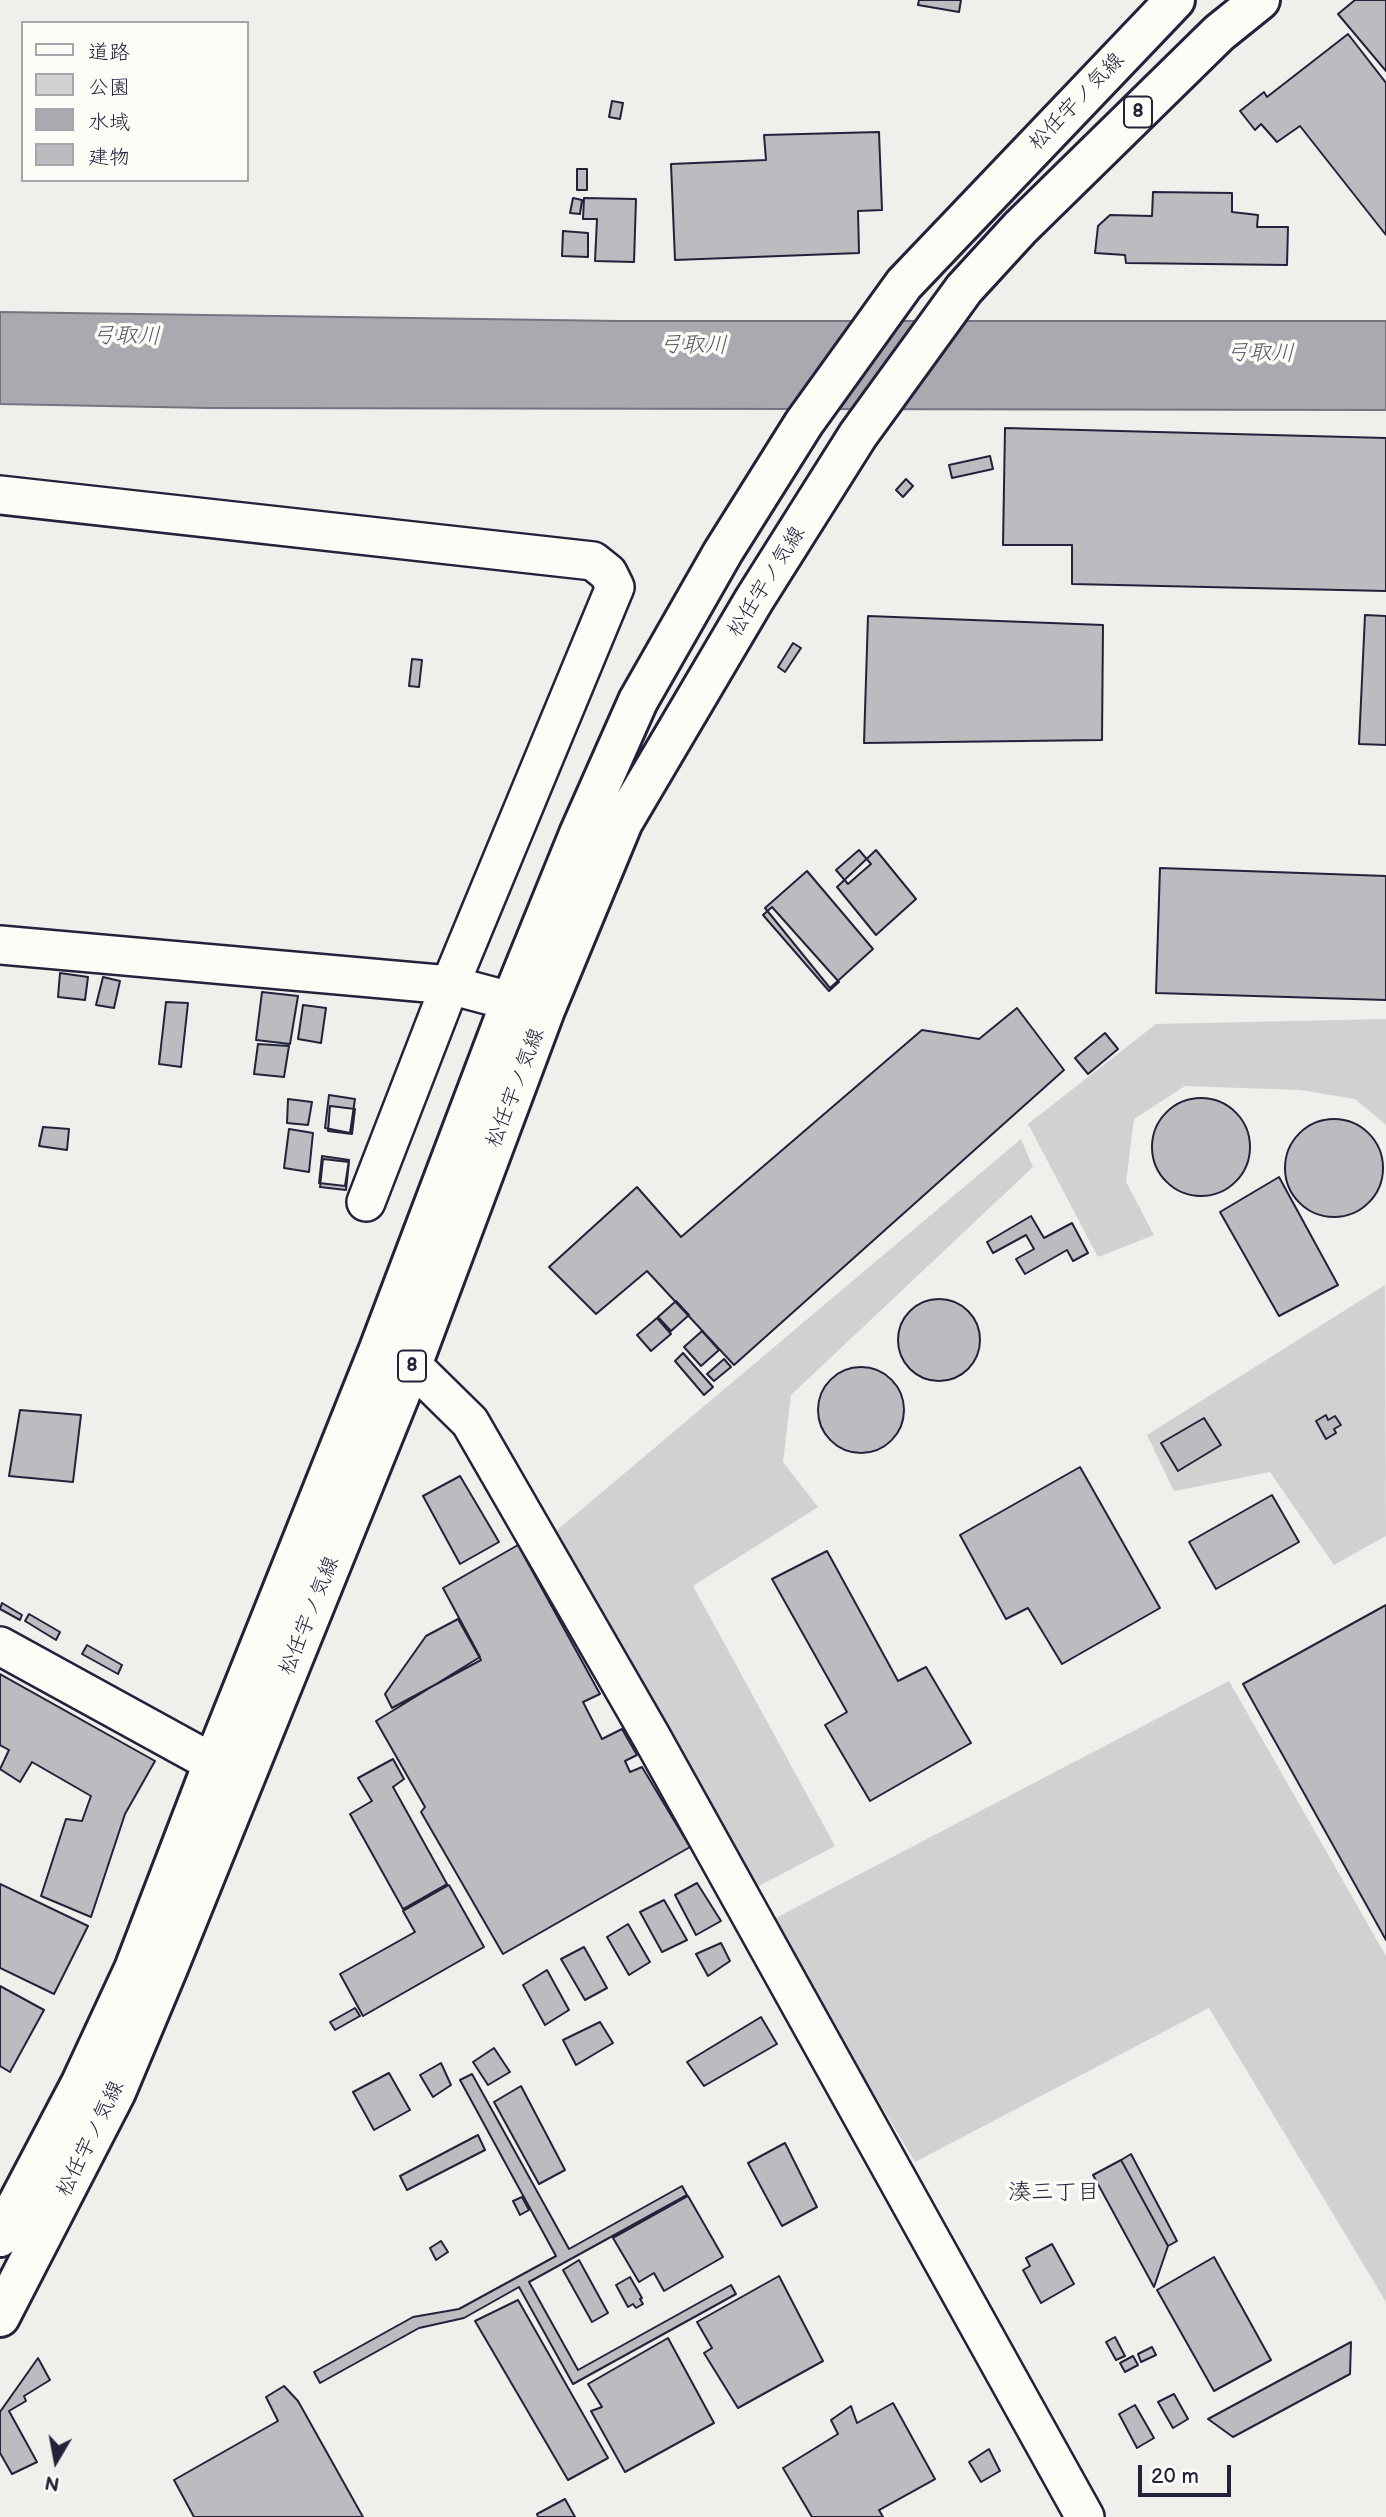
<!DOCTYPE html>
<meta charset="utf-8">
<style>
body{margin:0}
#map{position:relative;width:1386px;height:2517px;overflow:hidden;background:#f0efec;font-family:"Balsamiq Sans","Klee One",sans-serif}
canvas{display:block}
.legend{position:absolute;left:21px;top:21px;width:228px;height:161px;box-sizing:border-box;background:#fdfcf7;border:2px solid #a5a5ac;margin:0;padding:9px 12px;list-style:none;font-size:21px;color:#22223b}
.legend li{display:flex;align-items:center;gap:14px;height:35px}
.legend b{width:35px;border:2px solid #a5a5ac}
.north{position:absolute;left:21px;top:2426px;width:70px;height:70px;-webkit-text-stroke:5px #fdfcf7;paint-order:stroke;rotate:190deg;font-size:19px;font-weight:700;line-height:28px;text-align:center;color:#22223b}
.north::after{content:'';display:block;margin:auto;width:24px;height:32px;background:#22223b;clip-path:polygon(50% 0,100% 100%,50% 72%,0 100%)}
.scale{position:absolute;left:1138px;top:2465px;width:93px;height:32px;box-sizing:border-box;border:4px solid #22223b;border-top:0;padding-left:9px;font-size:21px;line-height:24px;white-space:nowrap;color:#22223b;-webkit-text-stroke:5px #fdfcf7;paint-order:stroke}
</style>
<div id="map">
<canvas width="1386" height="2517"></canvas>
<ul class="legend">
<li><b style="height:9px;background:#fdfcf7"></b>道路</li>
<li><b style="height:19px;background:#d2d1d1"></b>公園</li>
<li><b style="height:19px;background:#a9a9b0"></b>水域</li>
<li><b style="height:19px;background:#bcbcc0"></b>建物</li>
</ul>
<div class="north">N</div>
<div class="scale">20 m</div>
</div>
<script>
const ctx = document.querySelector('canvas').getContext('2d');
ctx.lineJoin = 'round';
function fillPath(path, color) { ctx.fillStyle = color; ctx.fill(path, 'evenodd'); }
function strokePath(path, color, width, dash) { ctx.strokeStyle = color; ctx.lineWidth = width; ctx.lineCap = dash ? 'butt' : 'round'; ctx.setLineDash(dash || []); ctx.stroke(path); }
function write(font, color, halo, rows, align = 'center') {
  ctx.font = font + ' "Balsamiq Sans","Klee One",sans-serif'; ctx.lineWidth = 7; ctx.setLineDash([]); ctx.textBaseline = 'middle'; ctx.strokeStyle = halo; ctx.fillStyle = color; for (const [text, x, y, turn = 0] of rows) {
    ctx.save(); ctx.translate(x, y); ctx.rotate((+turn || 0) * Math.PI / 180); ctx.textAlign = isNaN(turn) ? turn : align; if (halo) ctx.strokeText(text, 0, 0); ctx.fillText(text, 0, 0); ctx.restore();
  }
}
fillPath(new Path2D(`
 M1386,1019V1125L1355,1099L1300,1090L1185,1086L1134,1119L1126,1182L1154,1235L1098,1257L1028,1124L1156,1024Z
 M1021,1139L1033,1167L791,1395L783,1462L818,1507L693,1586L835,1846L757,1887L550,1536Z
 M1385,1285L1386,1536L1334,1565L1270,1472L1174,1491L1147,1435Z
 M1229,1681L1386,1956V2302L1209,2008L915,2162L770,1921Z`), '#d2d1d1');
const water = new Path2D(`
 M0,312L618,321H1386V410L209,408L0,404Z`);
fillPath(water, '#a9a9b0');
strokePath(water, '#737381', 2);
const building = new Path2D(`
 M919,0H961L959,12L918,5Z
 M1355,0H1386V71L1338,14Z
 M1348,34L1386,83V235L1300,126L1277,142L1261,124L1255,130L1240,111L1264,92L1267,97Z
 M612,101L623,103L620,119L609,117Z
 M879,132L882,210L858,211L859,253L675,260L671,164L766,160L764,135Z
 M577,169H587V190H577Z
 M1153,192L1232,193V212L1258,215L1257,227H1288L1287,265L1126,263L1125,255L1095,253L1098,226L1110,215L1152,216Z
 M573,198L582,200L580,214L570,213Z
 M584,198L636,199L634,262L595,261L597,219H583Z
 M563,231L588,233V257L562,256Z
 M1005,428L1386,438V591L1072,584V545H1003Z
 M990,456L993,469L952,478L949,465Z
 M906,479L913,486L903,497L896,490Z
 M1365,615L1386,616V745L1359,744Z
 M868,616L1103,625L1102,740L864,743Z
 M793,643L801,648L785,672L778,667Z
 M412,659L422,660L419,687L409,686Z
 M859,850L871,864L848,884L836,870Z
 M876,850L916,899L876,935L837,887Z
 M1160,868L1386,876V1000L1156,993Z
 M807,871L873,949L830,988L765,908Z
 M772,907L839,982L829,991L763,915Z
 M60,973L88,977L85,1000L58,997Z
 M103,977L120,981L114,1008L96,1005Z
 M262,992L298,996L290,1044L256,1040Z
 M166,1002L188,1003L181,1067L159,1064Z
 M303,1005L326,1008L321,1043L298,1039Z
 M1017,1008L1064,1070L734,1365L647,1271L596,1314L549,1267L637,1187L681,1237L922,1030L979,1039Z
 M1105,1033L1118,1049L1088,1074L1075,1058Z
 M258,1044L289,1046L284,1077L254,1074Z
 M329,1095L355,1099L350,1133L325,1128Z
 M1152 1147a49 49 0 1 1 98 0a49 49 0 1 1-98 0Z
 M288,1099L312,1102L308,1125L287,1123Z
 M330,1106L355,1109L352,1134L328,1131Z
 M1285 1168a49 49 0 1 1 98 0a49 49 0 1 1-98 0Z
 M43,1127L69,1129L67,1150L39,1146Z
 M289,1129L313,1133L309,1172L284,1168Z
 M322,1156L349,1160L345,1186L319,1183Z
 M323,1159L349,1162L346,1190L320,1187Z
 M1279,1177L1338,1285L1279,1316L1220,1212Z
 M1031,1216L1044,1238L1072,1223L1088,1253L1073,1261L1067,1250L1025,1274L1016,1259L1034,1249L1026,1235L993,1253L987,1242Z
 M898 1340a41 41 0 1 1 82 0a41 41 0 1 1-82 0Z
 M676,1301L689,1315L671,1331L658,1317Z
 M657,1318L671,1334L651,1351L637,1335Z
 M702,1331L719,1350L701,1366L684,1347Z
 M683,1353L713,1387L704,1395L675,1361Z
 M724,1359L731,1367L714,1381L707,1374Z
 M818 1410a43 43 0 1 1 86 0a43 43 0 1 1-86 0Z
 M20,1410L81,1415L73,1482L9,1476Z
 M1326,1415L1328,1420L1335,1416L1341,1425L1334,1429L1336,1433L1326,1439L1316,1421Z
 M1204,1418L1221,1445L1178,1471L1161,1443Z
 M1080,1467L1160,1608L1062,1664L1028,1608L1006,1619L960,1535Z
 M460,1476L499,1542L460,1564L423,1496Z
 M1272,1495L1299,1542L1216,1589L1189,1542Z
 M518,1545L600,1694L583,1702L602,1739L622,1729L637,1755L625,1761L630,1772L642,1767L690,1847L503,1954L421,1812L425,1807L376,1721L480,1657L443,1588Z
 M827,1551L898,1681L926,1667L971,1743L870,1801L825,1725L847,1712L772,1579Z
 M2,1603L22,1615L20,1620L0,1609Z
 M1386,1605V1940L1243,1684Z
 M29,1614L60,1632L56,1640L25,1621Z
 M458,1619L481,1660L392,1708L385,1694L426,1636Z
 M87,1645L122,1665L118,1674L82,1654Z
 M0,1674L155,1761L125,1814L91,1917L41,1896L66,1819L82,1821L91,1796L32,1762L20,1782L0,1769L9,1750L0,1745Z
 M393,1759L404,1779L393,1787L447,1884L403,1909L350,1814L372,1801L358,1778Z
 M697,1883L721,1921L696,1935L675,1895Z
 M0,1884L88,1926L54,1994L0,1968Z
 M449,1885L484,1947L363,2016L340,1974L415,1932L403,1911Z
 M664,1900L687,1940L662,1952L640,1912Z
 M628,1924L650,1962L629,1975L607,1937Z
 M721,1943L730,1961L708,1976L696,1954Z
 M584,1947L607,1988L585,2000L561,1959Z
 M547,1970L569,2010L545,2025L523,1985Z
 M0,1986L44,2010L10,2072L0,2066Z
 M355,2008L360,2016L335,2030L330,2022Z
 M761,2017L777,2044L704,2086L687,2062Z
 M600,2022L613,2043L576,2065L563,2040Z
 M494,2048L510,2072L488,2085L473,2062Z
 M441,2063L451,2085L433,2097L420,2075Z
 M389,2073L410,2110L374,2130L353,2092Z
 M472,2074L569,2249L682,2186L687,2195L529,2282L578,2370L731,2285L736,2294L573,2384L519,2287L464,2318L419,2328L320,2383L314,2372L413,2317L459,2309L556,2256L460,2080Z
 M521,2086L565,2170L539,2184L494,2102Z
 M478,2135L485,2150L407,2190L400,2176Z
 M785,2143L817,2207L782,2226L748,2163Z
 M1131,2154L1177,2241L1168,2246L1121,2160Z
 M1121,2160L1168,2246L1154,2287L1093,2175Z
 M688,2196L723,2257L664,2291L654,2273L639,2282L613,2238Z
 M522,2197L529,2210L520,2215L513,2201Z
 M441,2241L448,2252L436,2260L430,2248Z
 M1052,2244L1074,2284L1041,2303L1023,2270L1030,2266L1026,2258Z
 M1214,2257L1271,2360L1214,2391L1157,2290Z
 M579,2260L608,2313L592,2322L563,2270Z
 M779,2276L823,2361L738,2408L704,2353L712,2348L697,2322Z
 M630,2277L642,2298L640,2299L643,2304L636,2308L633,2304L628,2307L616,2285Z
 M518,2300L608,2458L568,2480L475,2321Z
 M1115,2337L1125,2356L1116,2360L1106,2342Z
 M668,2338L714,2423L625,2472L591,2411L602,2407L588,2384Z
 M1351,2342L1350,2374L1233,2437L1208,2419Z
 M1152,2347L1156,2355L1141,2362L1138,2354Z
 M1133,2356L1138,2365L1125,2372L1120,2363Z
 M38,2358L50,2380L24,2396L26,2401L9,2411L37,2462L12,2474L0,2453V2412Z
 M284,2386L298,2401L363,2517H194L174,2480L278,2421L266,2397Z
 M1174,2394L1188,2419L1173,2428L1158,2402Z
 M893,2403L935,2479L879,2510L883,2517H812L783,2468L838,2434L831,2420L851,2406L857,2423Z
 M1135,2405L1154,2438L1137,2448L1119,2414Z
 M989,2449L1000,2471L981,2482L969,2462Z
 M565,2499L575,2517H538L537,2514Z`);
fillPath(building, '#bcbcc0');
strokePath(building, '#22223b', 2);
const minor = new Path2D(`
 M0,495L593,561L608,573L615,587L450,985L366,1202
 M0,945L450,985L540,1009
 M386,1352L412,1365L470,1422L651,1736L1085,2517
 M0,1646L213,1763L241,1775`);
const primary = new Path2D(`
 M0,2237L81,2083L134,1969L213,1763L379,1349L511,1001L579,834L638,701L723,552L804,423L904,284L1175,0
 M0,2317L116,2092L168,1968L412,1365L545,1010L623,822L754,600L858,435L964,289L1020,228L1219,33L1260,0`);
strokePath(minor, '#22223b', 42);
strokePath(primary, '#22223b', 44);
strokePath(minor, '#fdfcf7', 37);
strokePath(primary, '#fdfcf7', 38);
for (const [x, y, w] of [
 [1138,112,28],
 [412,1366,28]
]) { const box = new Path2D(); box.roundRect(x - w / 2, y - 15.5, w, 31, 5); ctx.fillStyle = '#fdfcf7'; ctx.fill(box); strokePath(box, '#22223b', 2); }
write('bold 19px', '#22223b', null, [
 ["8",1138,112],
 ["8",412,1366]
]);
write('21px', '#22223b', '#fdfcf7', [
 ["松任宇ノ気線",1077,102,-46],
 ["松任宇ノ気線",767,582,-58],
 ["松任宇ノ気線",516,1088,-69],
 ["松任宇ノ気線",310,1616,-68],
 ["松任宇ノ気線",91,2139,-64]
]);
write('italic 23px', '#58586a', '#fdfcf7', [
 ["弓取川",126,337,1],
 ["弓取川",693,346,1],
 ["弓取川",1260,354,1]
]);
write('23px', '#22223b', '#fdfcf7', [
 ["湊三丁目",1054,2193]
]);
</script>
